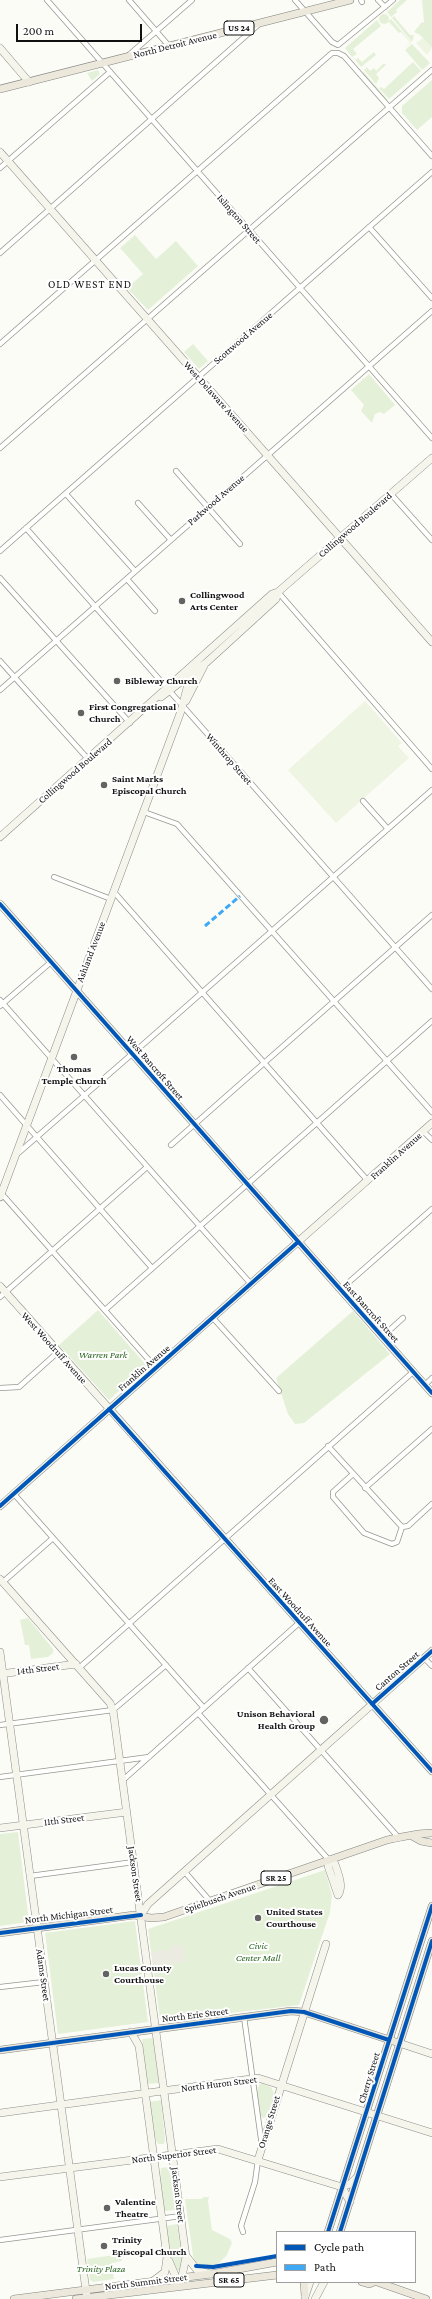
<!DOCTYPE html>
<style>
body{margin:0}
#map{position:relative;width:432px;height:2299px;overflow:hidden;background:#fcfcf7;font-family:"Crimson Pro",serif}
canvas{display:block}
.legend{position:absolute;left:276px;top:2231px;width:140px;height:52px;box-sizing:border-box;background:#fff;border:1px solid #9f9f9f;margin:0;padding:5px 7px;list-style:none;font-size:12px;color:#101010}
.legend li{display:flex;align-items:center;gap:8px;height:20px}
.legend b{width:20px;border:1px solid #9f9f9f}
.scale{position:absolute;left:16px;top:24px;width:126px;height:18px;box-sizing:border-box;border:2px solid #101010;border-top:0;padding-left:5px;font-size:12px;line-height:14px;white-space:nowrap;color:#101010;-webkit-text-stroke:3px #fff;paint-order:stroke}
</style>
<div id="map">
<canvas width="432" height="2299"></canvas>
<ul class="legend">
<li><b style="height:5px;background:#0057b8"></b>Cycle path</li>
<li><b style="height:5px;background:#3fa9f5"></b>Path</li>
</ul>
<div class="scale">200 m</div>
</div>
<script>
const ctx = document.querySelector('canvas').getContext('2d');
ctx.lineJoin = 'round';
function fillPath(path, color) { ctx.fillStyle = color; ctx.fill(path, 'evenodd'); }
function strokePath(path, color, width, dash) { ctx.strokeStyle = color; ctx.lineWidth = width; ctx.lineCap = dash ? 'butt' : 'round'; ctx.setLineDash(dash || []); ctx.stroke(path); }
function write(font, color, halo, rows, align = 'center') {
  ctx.font = font + ' "Crimson Pro",serif'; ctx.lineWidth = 4; ctx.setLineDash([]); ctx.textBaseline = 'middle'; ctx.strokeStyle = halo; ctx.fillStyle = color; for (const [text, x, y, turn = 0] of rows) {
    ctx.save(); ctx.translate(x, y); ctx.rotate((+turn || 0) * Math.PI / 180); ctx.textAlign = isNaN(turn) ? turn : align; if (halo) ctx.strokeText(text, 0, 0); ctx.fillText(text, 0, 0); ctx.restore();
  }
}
fillPath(new Path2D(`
 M400,0H407L396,10L397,12L391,17L387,12Z
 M422,0H432V48L420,35L414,32L421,23L424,22Z
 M379 19a5 5 0 1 1 10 0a5 5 0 1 1-10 0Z
 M394,16L410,35H414L412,42L392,18Z
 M391,19L411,42L405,48L410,42L401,32L399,33L389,22L384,25Z
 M377,20L381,26L353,49L357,54L352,57L345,48Z
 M412,44L430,63L422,70L405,50Z
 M374,52L376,55L361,67L355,60L358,58L362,62Z
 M413,62L421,71L389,99L379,88L381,87L384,89Z
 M384,63L386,65L376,74L379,78L376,84L364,70L367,67L370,71L374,68L376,71Z
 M98,70L100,74L92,81L87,73Z
 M363,71L388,100L387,101L363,74Z
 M432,80V117L417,130L402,113V106Z
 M135,235L156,259L176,241L198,266L148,310L127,288L143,274L120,248Z
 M193,344L208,361L199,369L184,352Z
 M369,374L395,405L384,414L380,412L375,414L372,423L361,411L364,405L351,390Z
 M98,1310L147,1366L109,1400L59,1345Z
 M353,1311L390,1354L304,1423L295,1424L288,1414L276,1378Z
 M28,1618L53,1649V1653L48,1657L31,1659L29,1645H25L20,1620Z
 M18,1832L29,1922L0,1926V1834Z
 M325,1870L332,1895L330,1912L299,2005L162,2021L160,2019L148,1929Z
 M135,1921L148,2022L58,2034L45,1933Z
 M153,2038L159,2083L147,2084L142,2039Z
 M261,2083L271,2087L274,2093L267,2117L263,2118C257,2113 254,2088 261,2083Z
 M161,2100L165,2139L164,2144H158L154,2135L149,2102Z
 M167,2167L171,2176L175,2210L164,2211L160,2178L161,2168Z
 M204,2197H209L208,2201L212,2230L230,2239L232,2243L227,2255L216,2266H201L196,2264L193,2256L185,2199H201Z
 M177,2224L182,2258L181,2270L174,2271L170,2257L166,2226Z
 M121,2254L122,2261L112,2263L114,2279L93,2282L90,2280L87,2259Z`), '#e4f1d8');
fillPath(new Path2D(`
 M423,38L432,48L427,55L416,43Z
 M365,701L402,743L398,746L409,758L336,823L288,770Z`), '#eef5e2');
fillPath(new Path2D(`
 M172,1945H183L186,1962L153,1966L151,1952L172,1949Z`), '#ecebe2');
const street = new Path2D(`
 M47,0L432,438
 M129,0L169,46
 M295,0L332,42L338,45L393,0
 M361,0L362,2
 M378,0L385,7
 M130,54L192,0
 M0,168L110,72
 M369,227L432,298
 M0,253L258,25
 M0,344L332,53H338L344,56L432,156
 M0,448L432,70
 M176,471L240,544
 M66,494L135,571
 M391,494L432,540
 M138,503L171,540
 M26,528L432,989
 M0,551L432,172
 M0,578L130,723
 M127,579L155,611
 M278,592L432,769
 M0,661L88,759
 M0,690L432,311
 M363,801L388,829
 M144,812L177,824L432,1112
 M54,877L111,899
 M114,892L368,1181
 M0,1000L251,1284
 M0,1006L51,962
 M139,1048L432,790
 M0,1095L152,1268
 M423,1131L432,1140
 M171,1145L432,915
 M16,1155L132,1054
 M1,1193L156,1368
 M340,1290L432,1209
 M0,1297L147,1167
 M105,1310L432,1021
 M213,1318L279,1391
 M382,1337L403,1318
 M425,1385L432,1378
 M0,1388L19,1387L58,1352
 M328,1446L402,1527
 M353,1474L333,1492V1497L364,1533L392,1544L397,1542L402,1527
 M365,1488L432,1429
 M14,1494L204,1708
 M402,1527L408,1526L432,1504
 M3,1582L53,1538
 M424,1658L432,1666
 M79,1668L413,1372
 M248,1668L399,1838
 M198,1713L329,1860
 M0,1725L113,1710L166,1665
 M0,1777L149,1757
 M123,1780L299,1623
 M184,1871L210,1901
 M30,1876L134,1862
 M0,1987L44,1982
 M244,2017L262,2146
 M243,2232L241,2226L255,2182L258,2160
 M0,2240L181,2216`);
const secondary = new Path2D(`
 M0,48L29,82
 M0,152L432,642
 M161,697L207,662L276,599L278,592
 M186,701L204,666
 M0,837L272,594L278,592L432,458
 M0,904L432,1393
 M0,1197L181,711L187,688L197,661
 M0,1286L432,1771
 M0,1506L432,1123
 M0,1579L110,1703L113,1710L186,2257L180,2286
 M0,1652L87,2298
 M0,1674L76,1664
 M0,1828L127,1812
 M329,1860L335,1864C338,1873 344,1887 338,1895L328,1866Z
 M141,1915L148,1904L432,1651
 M131,2032L139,2046L167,2257L165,2272L153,2281
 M399,2043L432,2054
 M0,2113L258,2078L432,2133
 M258,2160L326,1944
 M0,2177L218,2149L342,2187L350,2184L356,2178
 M342,2187L350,2202
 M187,2257L197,2270L211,2274
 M169,2261L178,2282
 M305,2297L310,2282
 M315,2299L324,2282`);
const primary = new Path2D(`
 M0,89L350,0
 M412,1836L421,1841L432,1843
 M0,1933L134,1915L151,1918L164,1917L387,1840C401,1837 418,1833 432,1833
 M0,2050L291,2011L304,2012L399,2043
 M328,2232L432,1906
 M340,2232L432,1941
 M304,2282L305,2296
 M362,2282L369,2284L374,2282
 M377,2282L426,2299
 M14,2299L211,2274L277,2262
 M76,2299L277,2275`);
strokePath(street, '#969694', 6);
strokePath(secondary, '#8d8d8b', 8);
strokePath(primary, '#848481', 8);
strokePath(street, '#fffffe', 4.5);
strokePath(secondary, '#f5f5ec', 7);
strokePath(primary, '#ece9dc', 7);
strokePath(new Path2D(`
 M205,926L240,896`), '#3fa9f5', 3, [6, 3]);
strokePath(new Path2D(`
 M0,904L432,1393
 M109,1409L432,1771
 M0,1506L298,1242
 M372,1704L432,1651
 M0,1933L141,1915
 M0,2050L291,2011L304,2012L389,2040
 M328,2232L432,1906
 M340,2232L432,1941
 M196,2266L213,2267L277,2256`), '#0057b8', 4);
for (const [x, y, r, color] of [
 [182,601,4,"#636361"],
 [117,681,4,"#636361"],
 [81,713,4,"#636361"],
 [104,785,4,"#636361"],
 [74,1057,4,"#636361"],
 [324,1720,5,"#636361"],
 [258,1918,4,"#636361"],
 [106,1974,4,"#636361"],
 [107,2208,4,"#636361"],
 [104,2246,4,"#636361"]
]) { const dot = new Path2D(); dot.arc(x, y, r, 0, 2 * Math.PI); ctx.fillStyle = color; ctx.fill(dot); strokePath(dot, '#fff', 1.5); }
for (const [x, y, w] of [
 [239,28,30],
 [276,1878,30],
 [229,2280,30]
]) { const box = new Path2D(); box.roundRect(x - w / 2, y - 7, w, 14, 3); ctx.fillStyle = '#fff'; ctx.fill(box); strokePath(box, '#101010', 1); }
write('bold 9px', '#101010', null, [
 ["US 24",239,28],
 ["SR 25",276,1878],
 ["SR 65",229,2280]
]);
write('10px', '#101010', '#fff', [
 ["North Detroit Avenue",175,45,-14],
 ["Islington Street",239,219,49],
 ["Scottwood Avenue",243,338,-41],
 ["West Delaware Avenue",216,397,48],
 ["Parkwood Avenue",216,500,-41],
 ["Collingwood Boulevard",355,525,-41],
 ["Winthrop Street",229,759,49],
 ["Collingwood Boulevard",75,771,-41],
 ["Ashland Avenue",91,952,-69],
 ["West Bancroft Street",155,1068,49],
 ["Franklin Avenue",396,1156,-42],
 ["East Bancroft Street",371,1312,48],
 ["West Woodruff Avenue",54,1348,48],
 ["Franklin Avenue",144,1368,-41],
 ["East Woodruff Avenue",300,1612,48],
 ["14th Street",38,1669,-7],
 ["Canton Street",397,1671,-41],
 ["11th Street",64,1820,-7],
 ["Jackson Street",135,1874,82],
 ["Spielbusch Avenue",220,1898,-19],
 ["North Michigan Street",69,1915,-7],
 ["Adams Street",43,1975,82],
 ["North Erie Street",195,2015,-7],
 ["Cherry Street",369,2078,-73],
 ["North Huron Street",219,2084,-7],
 ["Orange Street",269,2122,-73],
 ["North Superior Street",174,2155,-7],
 ["Jackson Street",178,2195,83],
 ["North Summit Street",146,2282,-7]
]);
write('bold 10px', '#101010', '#fff', [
 ["Collingwood",190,595],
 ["Arts Center",190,607],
 ["Bibleway Church",125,681],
 ["First Congregational",89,707],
 ["Church",89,719],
 ["Saint Marks",112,779],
 ["Episcopal Church",112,791],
 ["Thomas",74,1069,"center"],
 ["Temple Church",74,1081,"center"],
 ["Unison Behavioral",315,1714,"right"],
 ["Health Group",315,1726,"right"],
 ["United States",266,1912],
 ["Courthouse",266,1924],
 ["Lucas County",114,1968],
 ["Courthouse",114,1980],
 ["Valentine",115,2202],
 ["Theatre",115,2214],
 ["Trinity",112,2240],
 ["Episcopal Church",112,2252]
], 'left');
write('italic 10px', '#2b6623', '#fff', [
 ["Warren Park",103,1355],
 ["Civic",258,1946],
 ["Center Mall",258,1958],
 ["Trinity Plaza",101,2269]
]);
ctx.letterSpacing = '1px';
write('11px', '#101010', '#fff', [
 ["OLD WEST END",90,285]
]);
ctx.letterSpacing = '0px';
</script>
